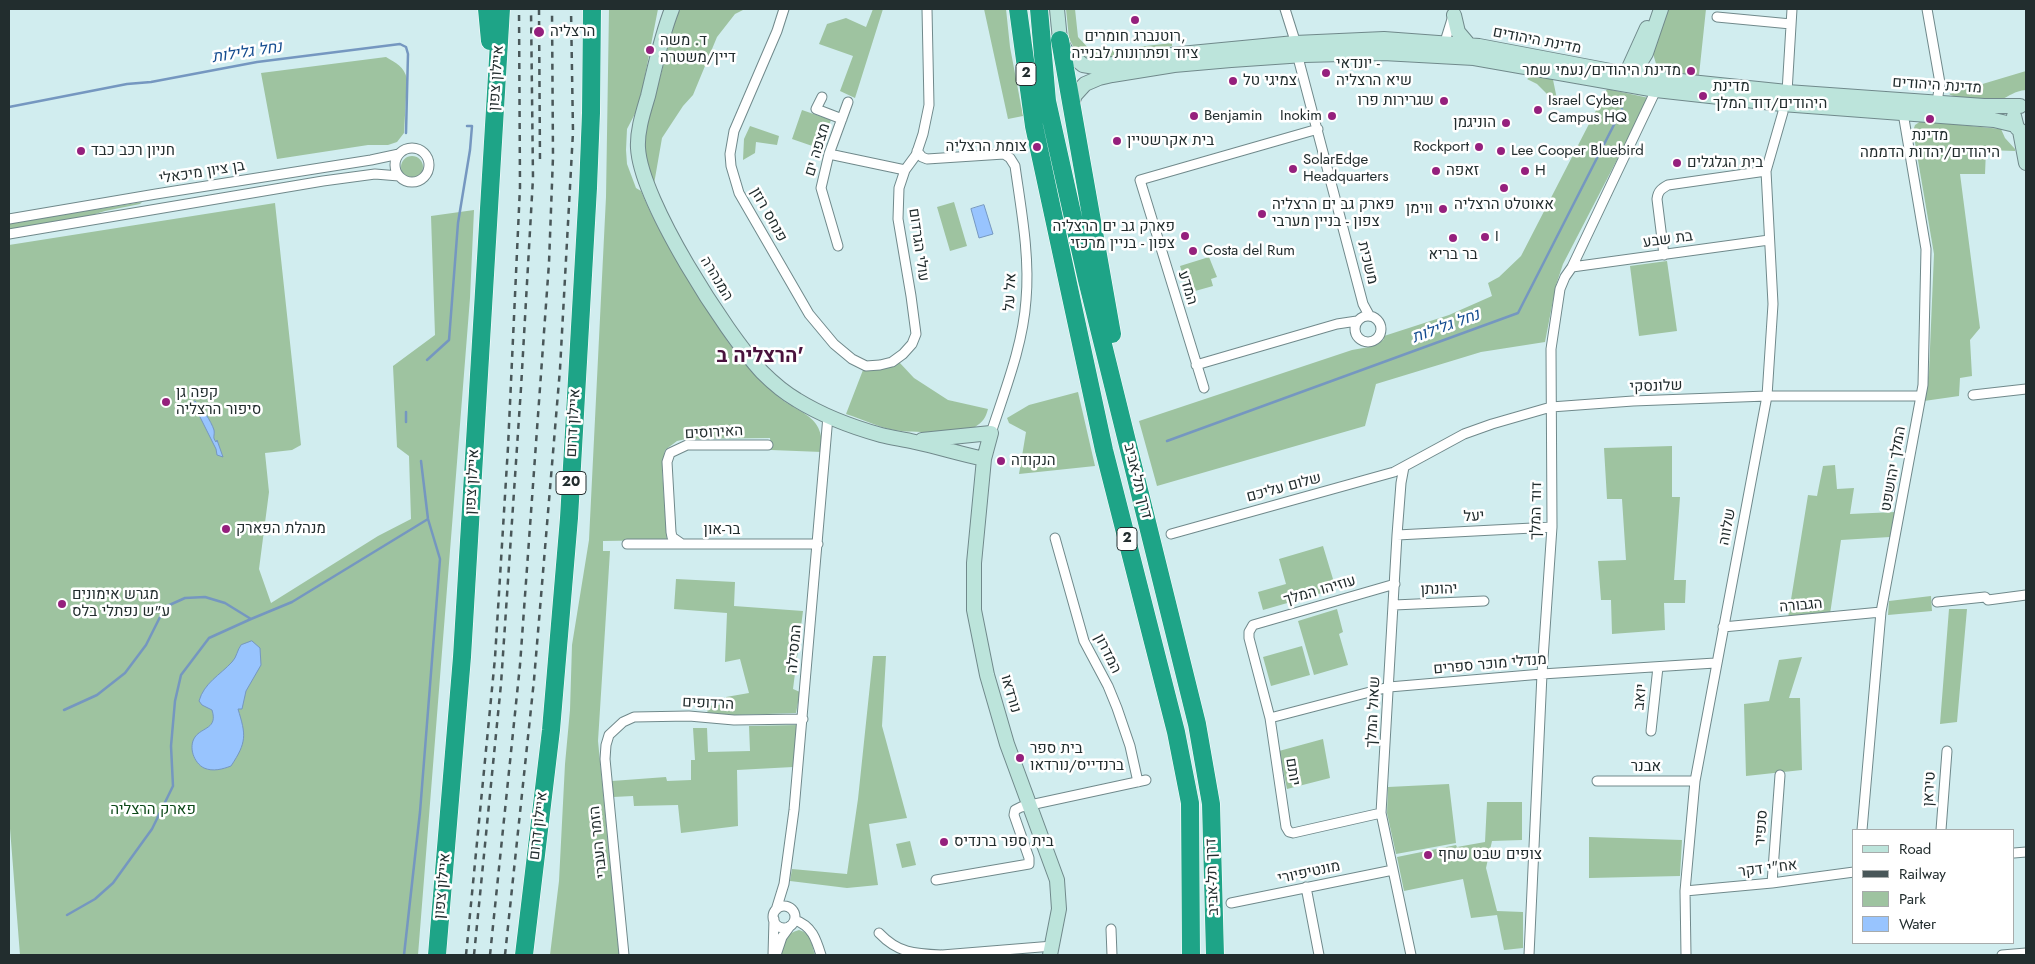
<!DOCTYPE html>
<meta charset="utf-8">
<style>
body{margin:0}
#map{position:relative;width:2035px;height:964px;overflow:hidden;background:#d1edef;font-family:Jost,sans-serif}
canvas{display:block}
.frame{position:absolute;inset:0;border:10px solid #222d2e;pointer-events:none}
.legend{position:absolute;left:1852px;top:829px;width:162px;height:115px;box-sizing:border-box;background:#fff;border:1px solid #a7abab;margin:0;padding:6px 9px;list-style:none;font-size:15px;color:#222d2e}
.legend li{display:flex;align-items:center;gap:10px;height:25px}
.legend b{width:25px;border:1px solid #a7abab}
</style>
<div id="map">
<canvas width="2035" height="964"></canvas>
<div class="frame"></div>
<ul class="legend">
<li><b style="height:6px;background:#bce4db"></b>Road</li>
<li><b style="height:6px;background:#495759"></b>Railway</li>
<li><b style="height:14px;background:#9ec3a0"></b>Park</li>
<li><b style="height:14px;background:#98c4fe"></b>Water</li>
</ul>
</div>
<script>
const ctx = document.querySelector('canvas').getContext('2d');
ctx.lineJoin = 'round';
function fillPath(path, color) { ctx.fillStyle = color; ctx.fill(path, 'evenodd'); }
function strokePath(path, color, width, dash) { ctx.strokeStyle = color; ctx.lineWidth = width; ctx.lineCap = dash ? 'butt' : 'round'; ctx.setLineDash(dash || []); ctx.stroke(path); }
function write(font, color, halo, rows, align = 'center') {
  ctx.font = font + ' Jost,Heebo,sans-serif'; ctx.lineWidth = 5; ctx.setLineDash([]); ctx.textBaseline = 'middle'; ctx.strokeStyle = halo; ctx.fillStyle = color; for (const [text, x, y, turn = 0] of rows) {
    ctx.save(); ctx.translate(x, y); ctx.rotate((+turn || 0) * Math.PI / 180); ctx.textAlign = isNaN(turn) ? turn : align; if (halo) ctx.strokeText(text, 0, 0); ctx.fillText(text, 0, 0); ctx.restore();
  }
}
fillPath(new Path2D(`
 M609,9H658L639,106L627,129L626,150L627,164L636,188L641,191C654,223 671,251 690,281C702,301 714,322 728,342C740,359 756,375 771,390C794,415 825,410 822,452L771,450L770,438L686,439L677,441L665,450L662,469L667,540L603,541V551H610L598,741L619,955H550L559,881L565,764L570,710L572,645L589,540L606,197Z
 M681,9H745L735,14L717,37L693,95L683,106L662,138L654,184L644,161V138L677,14Z
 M873,9H883L855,98L840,91L853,56L819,44L827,24L846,18L866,27Z
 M984,9H1006L1010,47L1023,116L1008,119Z
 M1066,9H1075L1078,37L1092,52L1172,43V46L1100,59L1083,56L1076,52L1069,38Z
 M1666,9H1706L1699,75L1668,72L1657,67L1651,47Z
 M386,57C396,63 404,66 407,79L404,133L397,142L388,145H368L277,159L261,73Z
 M2026,71V90C2014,91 2010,96 2000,100C1993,102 1956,99 1949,94Z
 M1536,73L1552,75L1557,99L1553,100L1537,84L1527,79Z
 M1607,89L1649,98L1563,264L1556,285L1545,342L1481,352L1376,384L1365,426L1157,486L1139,421L1352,350L1369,347L1378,344L1384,339V336L1449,315L1492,296L1488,283L1499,277L1521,256Z
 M802,110L831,120L821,149L792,139Z
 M1921,121L2001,129L2005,138L2015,149V151L1986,150L1985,174H1960L1980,328L1970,340L1972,376L1960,378L1959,396L1924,401L1929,372L1934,254L1913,131L1915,125Z
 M750,126L779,136L777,145L756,142L755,153L743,160L744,139Z
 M401 167a11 11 0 1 1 22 0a11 11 0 1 1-22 0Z
 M142,202L140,204L105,211L86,217L9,230V224L18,222Z
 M954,202L967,246L950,251L937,207Z
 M275,203L301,445L292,450L265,453L269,492L259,569L271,603L378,536L411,519L409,456L397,447L393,366L435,335L431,216L474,210L470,298L418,955H20L9,816V245Z
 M1209,257L1217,277L1211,279L1213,286L1188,293L1180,266Z
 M1667,261L1677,331L1639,336L1630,266Z
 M899,362L914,378L948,400L988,409C986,417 983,422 975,427C964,433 908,433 894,430C878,427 862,419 846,414L863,370C877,372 887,368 899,362Z
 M1078,392L1095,466L1019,474L1026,432L1009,423L1007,418L1029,405Z
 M1672,446V497H1680L1674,580H1686L1685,603H1664L1665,630L1612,634L1611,600H1601L1598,561L1626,560L1622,499H1607L1604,448Z
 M1835,465L1837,489L1854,488L1850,514L1895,512L1890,537L1841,540L1830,614L1788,618L1808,495L1817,496L1823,466Z
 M1323,546L1336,589L1263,610L1258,592L1286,584L1279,559Z
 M676,579L735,582L734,606L803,611L793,689L800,692L796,713L707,716L708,706L726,704V697L749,693L740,659L725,662L727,613L674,609Z
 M1931,596L1932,611L1888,615L1889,601Z
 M1337,609L1343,632L1339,634L1348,665L1314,675L1298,621Z
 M1949,609H1967L1957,722L1940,724Z
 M1302,646L1310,675L1271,686L1263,657Z
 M873,656H886L882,726L907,818L869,824L878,885L847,888L790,881L792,869L847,874L858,799Z
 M1802,657L1789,698H1800L1802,770L1746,776L1744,704L1769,701L1779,660Z
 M797,725L800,730L793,767L737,770L738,826L681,833L678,805L634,806L633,796L613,797L612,781L666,777L667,781L691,780V760H695L693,728H707L708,752L750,751L749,726Z
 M1323,739L1330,778L1287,789L1279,751Z
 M1449,784L1456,843L1396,854L1387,813L1388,787Z
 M1487,802H1522V840L1492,841L1486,868L1497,911L1523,912V948L1504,950L1497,915L1471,918L1463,879L1404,891L1397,857L1456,845L1457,847L1485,842Z
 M1589,837L1682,840L1680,876L1589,878Z
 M910,841L916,865L902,868L896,844Z
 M799,930C811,933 812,945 815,955H779C782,943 786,933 799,930Z`), '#9ec3a0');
const water = new Path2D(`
 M984,205L993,234L979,238L971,209Z
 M195,401C202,407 211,421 214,430C215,436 212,437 216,442L217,440L223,457L217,455L216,449L198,413V409L193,403Z
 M252,641L260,648L261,665L246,691L242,709H238C246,735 247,742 231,766C223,769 213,772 204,768C194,763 188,747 195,737C202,727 218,729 212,710L202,705L199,701C204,683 220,675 232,662C237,657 237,650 241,645Z`);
fillPath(water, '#98c4fe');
strokePath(water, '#7597c0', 1);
strokePath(new Path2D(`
 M9,107L127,84L151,82L257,62L400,44L406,47L408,54L406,133
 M427,360L449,340L458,223L470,150L472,126H467
 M406,412V422
 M1167,441L1518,313L1622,109
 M64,710L97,695L125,673L146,645L165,607L185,598L205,597L225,603L251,619
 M67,915L95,899L113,883L152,829L173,786L171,746L175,701L181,675L209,638L251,619L292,602L428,519
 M404,955L420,812L440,559L428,519L421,461`), '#7597c0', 2.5);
const street = new Path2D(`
 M784,9L777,31L734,131L730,154L731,166L739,193L809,314L834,344L852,359L866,366L880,365L892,362L903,354L912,344L916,334L911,296L898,219L899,188L905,170L916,155L923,134L929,105L927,9
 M1285,9L1297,47
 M1927,9L1940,83L1937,102
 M1717,17L1791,24
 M1443,48L1453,16
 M1296,50L1363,304L1369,315
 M1787,92L1792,9
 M822,97L816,109L842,119
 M395 165a17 17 0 1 1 34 0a17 17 0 1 1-34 0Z
 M917,151L922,157L927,159L1004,154L1010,158L1015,166C1021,209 1030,256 1026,300C1023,345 1005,390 991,433
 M829,154L905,170
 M9,219L156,194L371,160L399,154
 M9,234L323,181L375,174L399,176
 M838,246L821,188L829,154L848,102
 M1664,255L1657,199C1658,191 1661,189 1668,185L1766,171
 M1572,267L1769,240
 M1355 329a13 13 0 1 1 26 0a13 13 0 1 1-26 0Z
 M1196,365L1337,324L1357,321
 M1204,388L1140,180L1318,129
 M1973,395L2026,389
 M1404,467L1401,483L1397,535L1381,813L1411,955
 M1171,534L1394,472L1464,434L1492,424L1551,407L1633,401L1767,396H1921
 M1397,535L1552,527
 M1055,538L1084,641L1108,686L1117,708L1130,746L1138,782
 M627,544H818
 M682,544L672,537L671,532L667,462L670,453L687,445H768
 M1937,602L1985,597L1988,600L2026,595
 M1394,605L1484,601
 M1723,627L1881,612
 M1270,718L1389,687L1542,674L1715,663
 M1651,731L1658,667
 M1597,781H1695
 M1381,813L1293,833L1289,832L1286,827L1270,718L1249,638V632L1253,625L1395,584
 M1862,830L1881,612L1923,385L1926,249L1903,113
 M1941,830L1947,751
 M2014,853L2026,852
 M936,880L1029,864V858L1014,815L1015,810L1021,807L1146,780
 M1772,883L1780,775
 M1306,887L1319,955
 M1685,891L1772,883L1854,872
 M1231,903L1393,870
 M773 917a11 11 0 1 1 22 0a11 11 0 1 1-22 0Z
 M776,910L784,884L794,810L828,416
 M795,920C812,926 816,939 821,955
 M1111,929L1112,955
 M879,933C898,953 914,954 941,955
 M624,955L605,759L606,745L609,735L623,722L634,717L689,716L734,720L803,719
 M773,955L774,919
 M776,955L782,937L790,926
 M942,955L1053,946
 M1529,955L1542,674L1552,527L1551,349L1560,289L1565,277L1572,267L1656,90
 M1686,955L1685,891L1695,781L1767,396L1773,304L1766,171L1783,112L1782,104
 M2002,955L2026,953`);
const secondary = new Path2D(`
 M672,9C661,37 655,67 648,96C643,113 637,131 638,148C641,201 725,332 762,372C772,382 785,393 797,400C823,416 852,427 881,435C892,438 903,439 915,442C938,447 961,454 984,459
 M1057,9L1060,40L1066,51L1083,65L1095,67L1170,55L1295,43L1384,39L1479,46L1642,77L1787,92L1984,106H2020
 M1454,15L1458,32L1469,45
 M1628,70L1647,28
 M1629,81L1646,53L1661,9
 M1071,106L1075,95L1085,84L1099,78L1112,75L1174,65L1231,60L1304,55L1383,53L1474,58L1656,90L1782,104L1994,120L2015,125
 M2014,116L2017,128L2026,135
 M2020,131L2026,163
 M922,440L991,433L984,459L974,563V610L987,675L1007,744L1057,880L1059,909L1050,955`);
const highway = new Path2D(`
 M487,9L490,41
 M1018,9L1034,126L1104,450L1176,732L1190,803L1191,955
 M1039,9L1047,101L1087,280L1197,724L1211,804L1215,955
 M1060,40L1112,334
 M437,955L462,657L501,9
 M524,955L551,730L569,518L588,188L591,113L592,9`);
strokePath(street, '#70898b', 11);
strokePath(secondary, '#70898b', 16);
strokePath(highway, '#fff', 19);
strokePath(street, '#fff', 9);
strokePath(secondary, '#bce4db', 14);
strokePath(highway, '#1ea487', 18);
strokePath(new Path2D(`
 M539,9L540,162
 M466,955L495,658L508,447L520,187L519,9
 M474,955L501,684L521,388L533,178L531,9
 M490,955L520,665L549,263L553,157L552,9
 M505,955L534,680L560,369L573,132L571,9`), '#495759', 2.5, [6, 6]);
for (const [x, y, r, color] of [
 [1135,20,5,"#95207d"],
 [539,32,6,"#95207d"],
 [650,50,5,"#95207d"],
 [1691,71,5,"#95207d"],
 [1326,73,5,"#95207d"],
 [1233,81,5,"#95207d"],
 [1703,96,5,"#95207d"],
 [1444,101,5,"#95207d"],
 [1538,110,5,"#95207d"],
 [1194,116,5,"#95207d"],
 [1332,116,5,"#95207d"],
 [1930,119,5,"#95207d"],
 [1506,123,5,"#95207d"],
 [1117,141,5,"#95207d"],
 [1037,147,5,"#95207d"],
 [1479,147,5,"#95207d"],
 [81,151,5,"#95207d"],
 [1501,151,5,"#95207d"],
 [1677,163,5,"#95207d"],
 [1293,169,5,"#95207d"],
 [1436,171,5,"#95207d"],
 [1525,171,5,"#95207d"],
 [1504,188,5,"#95207d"],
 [1443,209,5,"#95207d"],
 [1262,214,5,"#95207d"],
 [1185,236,5,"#95207d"],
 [1485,237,5,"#95207d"],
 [1453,238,5,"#95207d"],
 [1193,251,5,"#95207d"],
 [166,402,5,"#95207d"],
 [1001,461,5,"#95207d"],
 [226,529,5,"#95207d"],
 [62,604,5,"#95207d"],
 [1020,758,5,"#95207d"],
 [944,842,5,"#95207d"],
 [1428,855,5,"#95207d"]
]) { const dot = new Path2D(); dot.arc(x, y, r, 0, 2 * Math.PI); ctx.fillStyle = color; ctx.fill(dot); strokePath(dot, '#fff', 2); }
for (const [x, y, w] of [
 [1026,74,20],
 [571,483,30],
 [1127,539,20]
]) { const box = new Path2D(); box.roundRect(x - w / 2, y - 11.5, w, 23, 4); ctx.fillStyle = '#fff'; ctx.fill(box); strokePath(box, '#222d2e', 1); }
write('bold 14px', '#222d2e', null, [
 ["2",1026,74],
 ["20",571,483],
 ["2",1127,539]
]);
write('15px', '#222d2e', '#fff', [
 ["הרצליה",550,32],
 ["רוטנברג חומרים,",1135,37,"center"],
 ["ציוד ופתרונות לבנייה",1135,54,"center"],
 ["ד. משה",660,41],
 ["דיין/משטרה",660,58],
 ["יונדאי -",1336,64],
 ["שיא הרצליה",1336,81],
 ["מדינת היהודים/נעמי שמר",1681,71,"right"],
 ["צמיגי טל",1243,81],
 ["מדינת",1713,87],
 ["היהודים/דוד המלך",1713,104],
 ["שגרירות פרו",1434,101,"right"],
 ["Israel Cyber",1548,101],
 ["Campus HQ",1548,118],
 ["Benjamin",1204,116],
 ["Inokim",1322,116,"right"],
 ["הוניגמן",1496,123,"right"],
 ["מדינת",1930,136,"center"],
 ["היהודים/יהדות הדממה",1930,153,"center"],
 ["בית אקרשטיין",1127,141],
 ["צומת הרצליה",1027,147,"right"],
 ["Rockport",1469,147,"right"],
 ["חניון רכב כבד",91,151],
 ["Lee Cooper Bluebird",1511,151],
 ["SolarEdge",1303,160],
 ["Headquarters",1303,177],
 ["בית הגלגלים",1687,163],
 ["זאפה",1446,171],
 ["H",1535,171],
 ["פארק גב ים הרצליה",1272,205],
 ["צפון - בניין מערבי",1272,222],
 ["אאוטלט הרצליה",1504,205,"center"],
 ["ווימן",1433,209,"right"],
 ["פארק גב ים הרצליה",1175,227,"right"],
 ["צפון - בניין מרכזי",1175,244,"right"],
 ["I",1495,237],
 ["Costa del Rum",1203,251],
 ["בר בריא",1453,255,"center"],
 ["קפה גן",176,393],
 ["סיפור הרצליה",176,410],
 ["הנקודה",1011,461],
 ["מנהלת הפארק",236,529],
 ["מגרש אימונים",72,595],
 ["ע\"ש נפתלי בלס",72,612],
 ["בית ספר",1030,749],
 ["ברנדייס/נורדאו",1030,766],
 ["בית ספר ברנדיס",954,842],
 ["צופים שבט שחף",1438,855]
], 'left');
write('15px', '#222d2e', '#fff', [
 ["מדינת היהודים",1537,41,11],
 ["איילון צפון",497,78,-86],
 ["מדינת היהודים",1937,86,4],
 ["מצפה ים",818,150,-73],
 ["בן ציון מיכאלי",202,173,-9],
 ["פנחס רוזן",768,215,61],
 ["בת שבע",1668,240,-8],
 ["עולי הגרדום",918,245,82],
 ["משכית",1367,263,76],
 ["המנהרה",716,279,59],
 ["המדע",1187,288,73],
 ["אל על",1011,292,-87],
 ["שלונסקי",1656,387,-2],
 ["איילון דרום",574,423,-87],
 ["האירוסים",714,433,-3],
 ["המלך יהושפט",1894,469,-80],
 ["דרך תל-אביב",1137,481,76],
 ["איילון צפון",473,482,-87],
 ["שלום עליכם",1284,488,-15],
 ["דוד המלך",1537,511,-89],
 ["יעל",1474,517,-3],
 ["שלווה",1728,527,-79],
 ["בר-און",722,530],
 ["יהונתן",1439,590,-2],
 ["עוזיהו המלך",1320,591,-16],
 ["הגבורה",1801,606,-5],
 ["המסילה",795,649,-85],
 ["המדרון",1107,654,63],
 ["מנדלי מוכר ספרים",1490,665,-5],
 ["נורדאו",1010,694,74],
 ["יואב",1641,697,-84],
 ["הרדופים",708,704,3],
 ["שאול המלך",1374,712,-87],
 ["אבנר",1646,767],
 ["יותם",1292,772,81],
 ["טיראן",1930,789,-86],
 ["איילון דרום",539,826,-83],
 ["סנפיר",1762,828,-86],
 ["הזמר העברי",599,842,-96],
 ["אח\"י דקר",1768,869,-7],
 ["מונטיפיורי",1309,873,-12],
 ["דרך תל-אביב",1213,877,-92],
 ["איילון צפון",443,886,-85]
]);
write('15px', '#0b4817', '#fff', [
 ["פארק הרצליה",153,810]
]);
write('italic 16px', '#154d90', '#fff', [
 ["נחל גלילות",247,53,-9],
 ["נחל גלילות",1446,327,-20]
]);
write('bold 20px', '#49123d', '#fff', [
 ["הרצליה ב'",760,357]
]);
</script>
